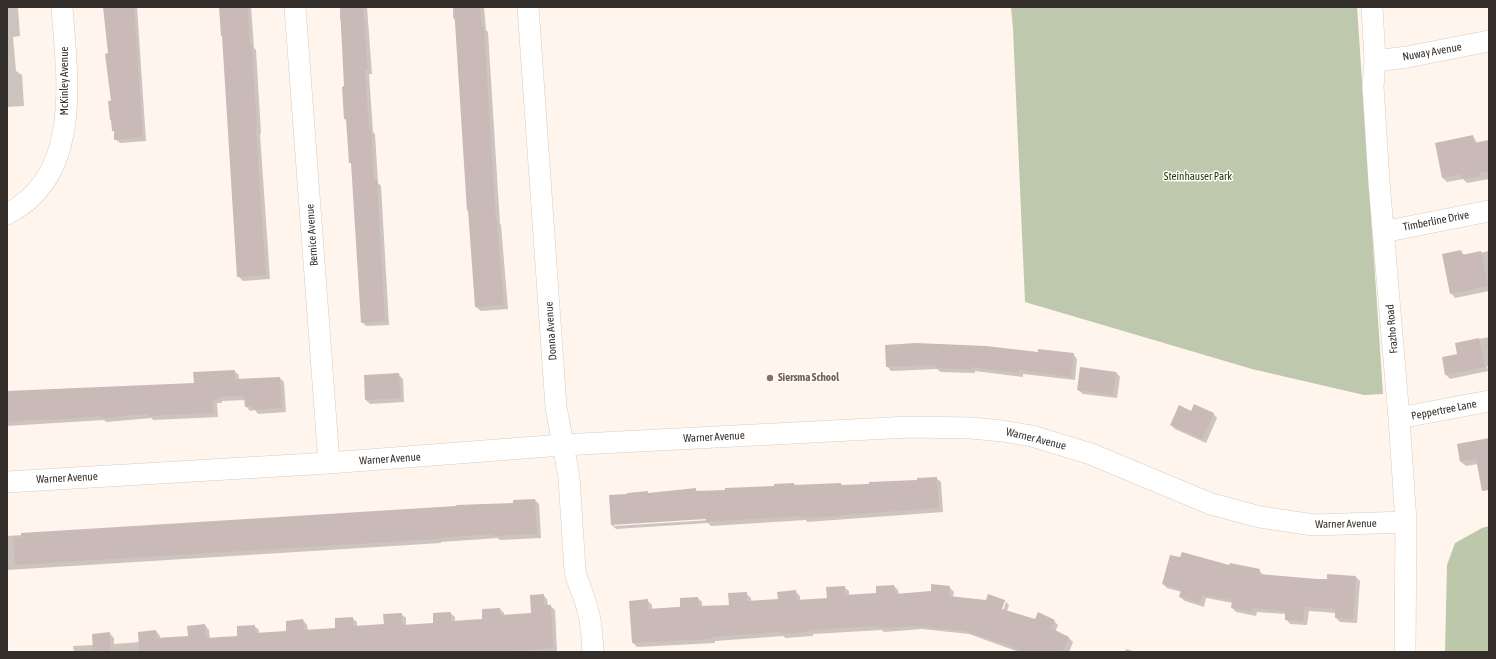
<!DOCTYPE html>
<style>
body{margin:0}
#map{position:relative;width:1496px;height:659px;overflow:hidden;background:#fff5ed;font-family:"Asap Condensed",sans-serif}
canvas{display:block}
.frame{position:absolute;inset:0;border:8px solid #342f2b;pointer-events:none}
</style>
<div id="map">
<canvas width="1496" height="659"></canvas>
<div class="frame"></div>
</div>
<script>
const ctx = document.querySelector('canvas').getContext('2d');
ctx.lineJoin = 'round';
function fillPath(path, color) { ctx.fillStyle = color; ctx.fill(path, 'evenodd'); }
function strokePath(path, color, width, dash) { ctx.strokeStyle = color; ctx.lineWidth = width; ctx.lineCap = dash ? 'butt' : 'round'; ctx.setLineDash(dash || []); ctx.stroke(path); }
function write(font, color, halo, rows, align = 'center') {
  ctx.font = font + ' "Asap Condensed",sans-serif'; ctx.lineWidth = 3; ctx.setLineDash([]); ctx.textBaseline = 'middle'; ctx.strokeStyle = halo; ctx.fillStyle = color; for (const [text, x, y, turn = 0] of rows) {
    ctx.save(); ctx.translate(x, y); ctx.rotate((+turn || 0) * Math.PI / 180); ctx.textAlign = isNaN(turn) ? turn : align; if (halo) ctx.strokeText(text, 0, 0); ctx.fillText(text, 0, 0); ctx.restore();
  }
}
fillPath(new Path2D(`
 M1011,7H1357L1383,394L1364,395L1252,369L1025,302L1013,29Z`), '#bec8ac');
fillPath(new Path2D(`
 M1489,526V652H1445L1447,565L1455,543L1482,528Z`), '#bdc8aa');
fillPath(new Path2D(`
 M7,7H20L18,8L20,36L13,37L16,71L22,75L24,106L7,107Z
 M104,7H137L146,141L120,143L115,139V132L113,130L109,54Z
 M220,7H251L254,48L256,50L261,134H260L270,279L243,281L238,276L223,37Z
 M340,7H367L372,74H369L373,132L375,134L378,183L381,186L389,325L366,326L362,322L352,165L350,162L347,122L345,119V87L342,22L340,20Z
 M453,7H484L486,30L488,32L500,224L501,225L508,309L481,311L476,307L469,212L468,210L456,21L453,18Z
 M1473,136L1477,143L1489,141V179L1467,183L1463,179L1447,182L1443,178Z
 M1461,251L1465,256L1489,251V270L1488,271L1489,291L1455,298L1451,293Z
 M1489,337V366H1487L1488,371L1450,379L1446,375L1458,355L1456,344Z
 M1038,353L1073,354L1077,359L1075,380L1023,374V377L975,371V373L941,372L937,369L891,371L887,366Z
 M234,371L239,375V380L280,378L284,382L286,412L258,414L255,410L250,411L246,406L245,400L222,401V403H217L218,417L153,420L152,418L106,422L104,420L7,426V392L195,384Z
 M1116,372L1120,377L1117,398L1083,394L1078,390Z
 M399,375L403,379L404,402L370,404L366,400Z
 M1191,412L1213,413L1217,418L1206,443L1175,429L1171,425Z
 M1489,439V473L1478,464L1466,466L1461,462Z
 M936,478L941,482L943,512L807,522L806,520L711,526L708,523L616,529L612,525L649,494L695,489L698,492L775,487L794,484L796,486L841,484L843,486L918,481ZM710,518L711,520L614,526V524Z
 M535,500L539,504L541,538L499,540L498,538L441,542V543L7,570V536L514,504Z
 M1230,567L1259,570L1263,575L1317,580L1356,577L1360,581L1357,623L1340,622L1336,618V613L1309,611L1307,625L1290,624L1286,619V614L1257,612L1256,616L1236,612L1232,608L1233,603L1206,598L1204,607L1185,601L1180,597L1182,592L1167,588L1163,584Z
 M894,586L898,590L899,595L931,592L949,587L954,592L953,597L986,601H1005L1009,605L1007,611L1035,621H1054L1058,625L1055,632L1069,638L1073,642L1069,652H1019L969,634L922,629L884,632L882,630L813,634V636L785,638L784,636L715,641V643L637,647L633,643L647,600L652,605V609L681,607L698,598L702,602V607L730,606L746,593L751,598V602L779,600L796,592L800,596V601L828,599L844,587L849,591V596L878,594L877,587ZM1004,602H1006L1002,614L1000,613Z
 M543,595L547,599L548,606H550L555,610L557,652H74L73,646L94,645L110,634L114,638V644L140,642L156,631L160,636V638L189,637L205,625L209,630L210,639L238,637L254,626L259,630V634L287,632L303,620L307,625L308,631L336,629L352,618L357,622V627L385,625L401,614L406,618V626L434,624L450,613L455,617V622L483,620L500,609L504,613V616L532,614Z
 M1126,649L1136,652H1125Z`), '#0003');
fillPath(new Path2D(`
 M103,7H134L143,137L114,140V131H112L111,120H110L108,101H111L105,54L108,53Z
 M219,7H248L250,45H252L257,130H256L266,275L237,277L222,36H221Z
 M340,7H363L368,70H365L369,129L371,128L374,180H377L385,321L361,323L351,163H349L346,119H344L342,87L344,86Z
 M454,7H480L482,27H484L496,220H497L504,305L475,307L468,210L467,211Z
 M1473,135L1474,143L1489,140V172L1480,173L1481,176L1462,179L1461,174L1442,178L1435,143Z
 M1461,250L1462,255L1481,251L1488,286L1450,294L1442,254Z
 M1479,338L1485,367L1445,375L1442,357L1457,354L1455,343Z
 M916,343L986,346L1038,352V349L1074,353L1071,377L1019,370V373L971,367V369L935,368L936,365L886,367L885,345Z
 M1080,367L1116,372L1113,395L1077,390Z
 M235,370V379L280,377L282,408L253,410L252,406L245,407L244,396L218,397V399H213L214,413L148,416V414L101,418V416L53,420V419L23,420V421L7,422V391L194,383L193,372Z
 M399,373L401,398L365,400L364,375Z
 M1194,404L1214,413L1202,439L1170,425L1179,405L1191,411Z
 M1489,438V490L1482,491L1476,459L1460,462L1457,444Z
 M937,477L939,508L843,515V516L802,518V516L706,522V519L611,525L609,495L627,494V493L648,491V493L696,488V491L725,490V488L774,486V484L794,483V485L841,483V485L869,484V482L917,480V478Z
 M535,499L537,534L494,536V534L438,538V539L15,565L13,537H21V533L456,506V505L513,503V500Z
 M1182,552L1229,565L1230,563L1260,569L1259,574L1317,579H1327V574L1356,576L1353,619L1335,618V609L1305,607L1303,621L1285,620V611L1253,608L1252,612L1231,608L1232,600L1202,595L1200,603L1179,597L1181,590L1162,584L1170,555L1180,557Z
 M931,584L950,586L949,596L986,600L988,594L1005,600L1002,609L1035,619L1038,612L1055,620L1051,628L1069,637L1063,652H1023L1010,646L964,631L917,626L879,628V626L809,630V632L780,634V632L711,637L712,639L632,643L629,601L648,599V609L680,607V598L698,597L699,606L729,605L728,593L747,592V601L778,599L777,592L796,590L797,600L827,598L826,587L845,586V595L876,593V586L894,585L895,594L931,591Z
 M544,594V605H551L553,648L503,652H139L138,632L156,630L157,638L188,636L187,626L205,624L206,638L237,636V626L255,625V633L286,631V621L303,619L304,630L335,628V618L353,617V626L384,624L383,614L402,613V625L433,623V613L451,612V621L482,619V609L500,608V615L531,613L530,595Z
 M110,632L111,652H93L92,634Z`), '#cabab7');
const minor = new Path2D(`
 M295,7L329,463
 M528,7L556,407L569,477L575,571C578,585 585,597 588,611C592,624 592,638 593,652
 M1372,7L1375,61L1373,86L1379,182L1399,418L1406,522L1405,652
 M1375,61L1407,57L1489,41
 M7,214C83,176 67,77 62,7
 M1383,232L1489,211
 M1399,418L1489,401
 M7,482L329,463L562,445L909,427L971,428L1002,431L1032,436L1091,454L1211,504L1260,517L1314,525L1406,522`);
strokePath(minor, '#d7cbc1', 22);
strokePath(minor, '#fff', 21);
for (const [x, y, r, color] of [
 [770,378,4,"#8d6e63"]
]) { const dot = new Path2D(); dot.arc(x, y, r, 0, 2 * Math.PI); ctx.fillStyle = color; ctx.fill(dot); strokePath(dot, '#fff', 1.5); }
write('11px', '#342f2b', '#fff', [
 ["Nuway Avenue",1432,52,-10],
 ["McKinley Avenue",65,81,-90],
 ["Timberline Drive",1436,221,-11],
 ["Bernice Avenue",312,235,-94],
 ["Frazho Road",1392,329,-95],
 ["Donna Avenue",551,331,-94],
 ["Peppertree Lane",1444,410,-11],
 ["Warner Avenue",714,437,-3],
 ["Warner Avenue",1036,439,14],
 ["Warner Avenue",390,459,-4],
 ["Warner Avenue",67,478,-3],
 ["Warner Avenue",1346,524,-1]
]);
write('11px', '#2a3706', '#fff', [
 ["Steinhauser Park",1198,177]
]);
write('bold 11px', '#785e54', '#fff', [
 ["Siersma School",778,378]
], 'left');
</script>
